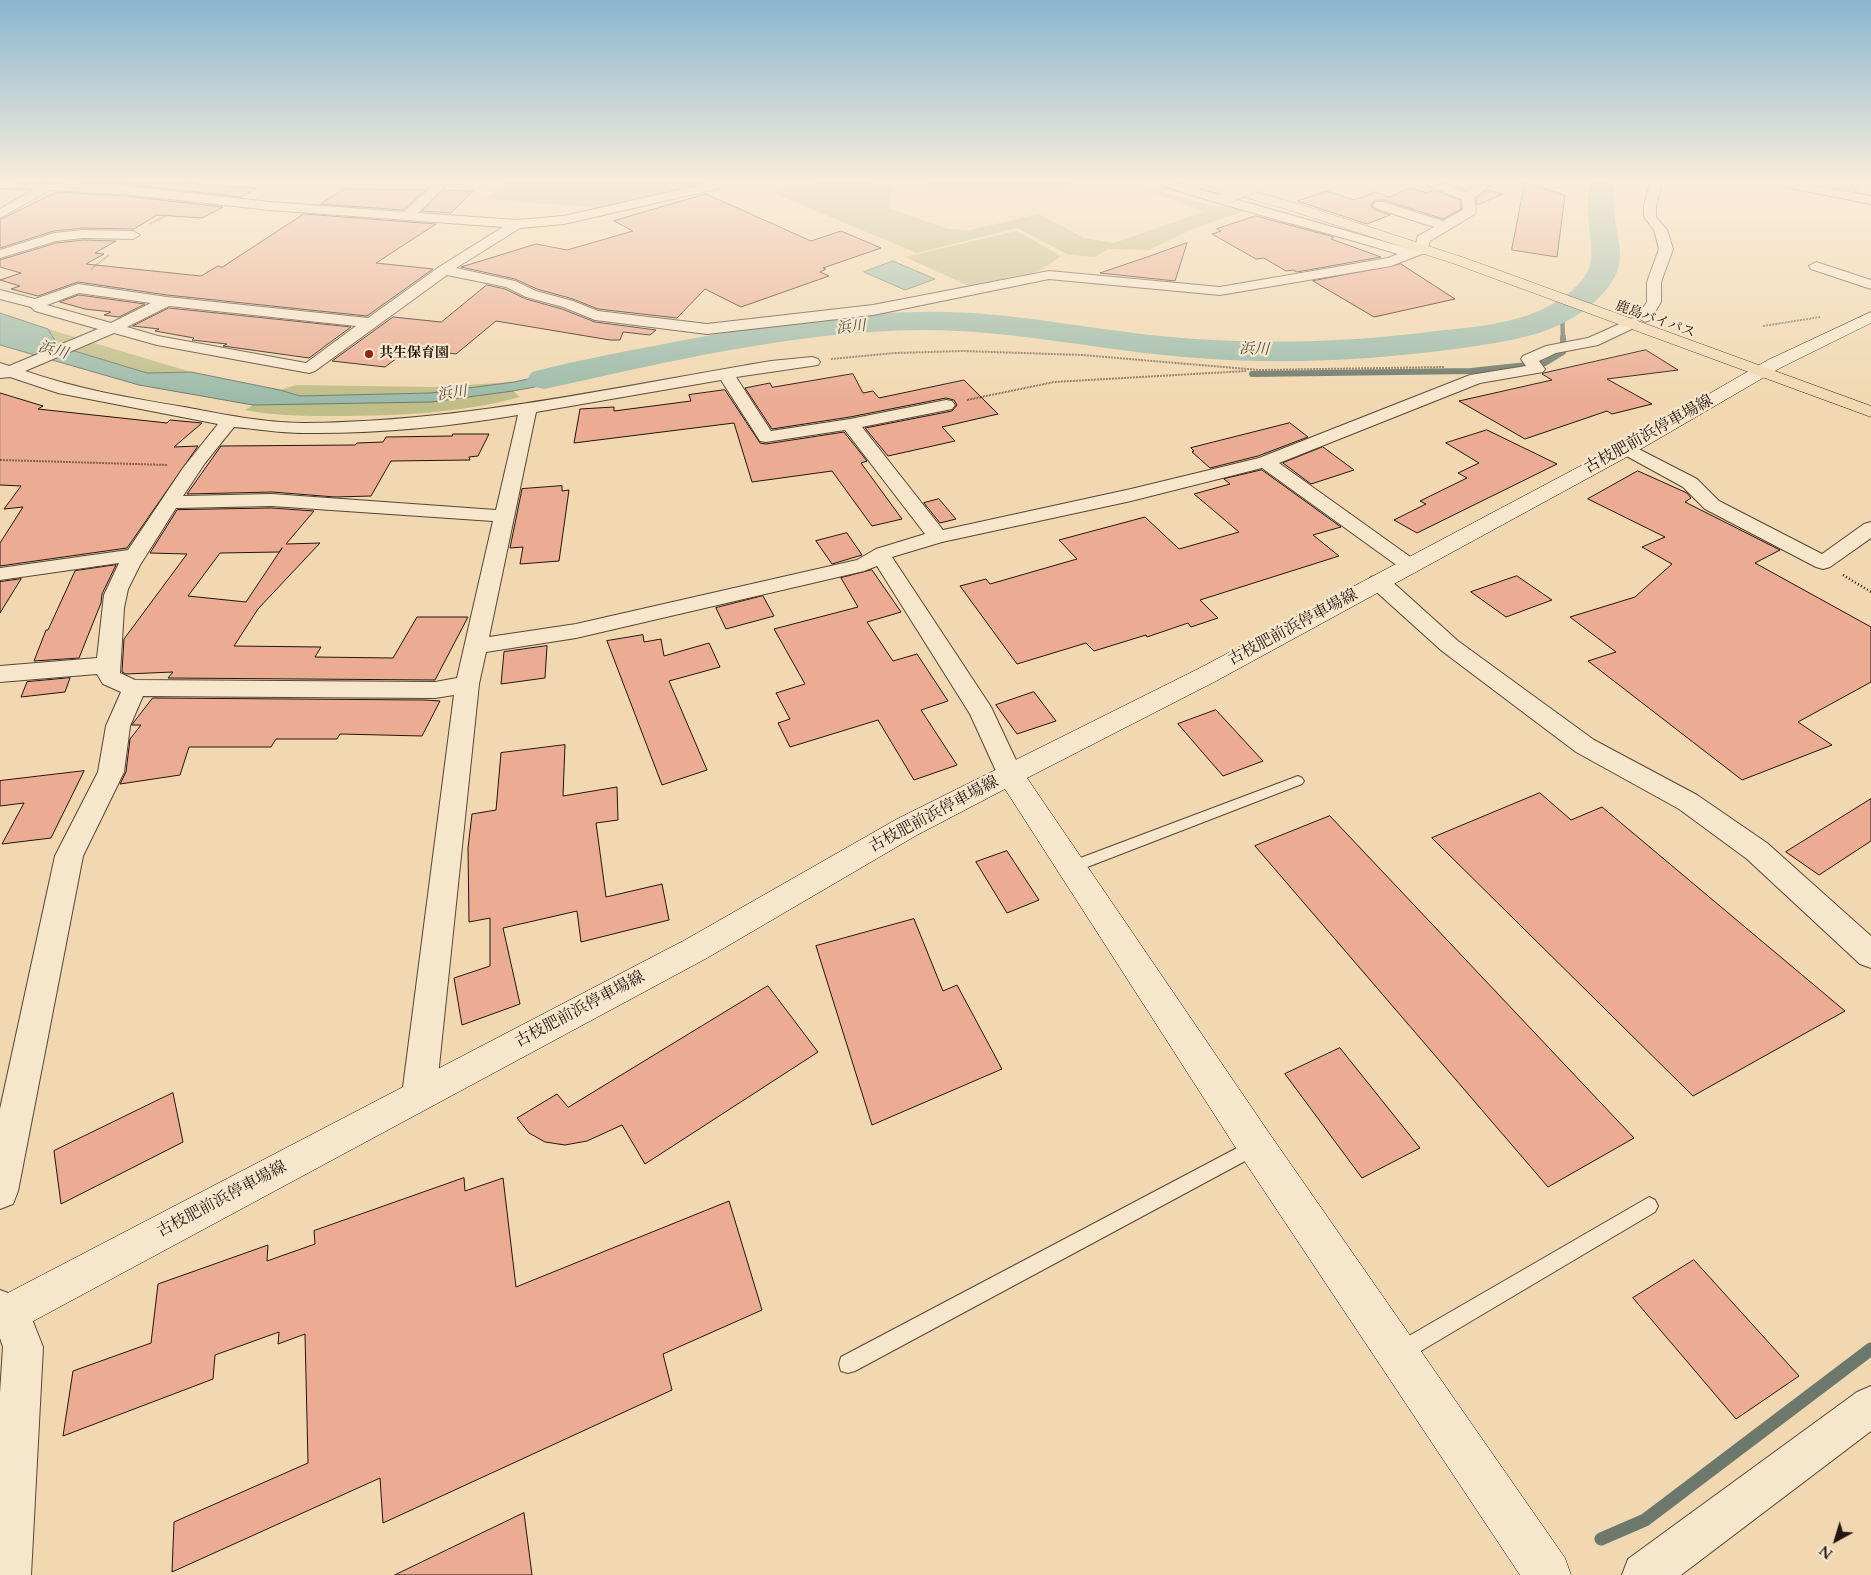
<!DOCTYPE html>
<meta charset="utf-8">
<style>
body{margin:0}
#map{position:relative;width:1871px;height:1575px;overflow:hidden;background:#f1d8b0;font-family:Cardo,serif}
canvas{display:block}
.north{position:absolute;left:1811px;top:1515px;width:50px;height:50px;-webkit-text-stroke:4px #f6e6cc;paint-order:stroke;rotate:219deg;font-size:14px;font-weight:700;line-height:20px;text-align:center;color:#23150f}
.north::after{content:'';display:block;margin:auto;width:18px;height:22px;background:#23150f;clip-path:polygon(50% 0,100% 100%,50% 72%,0 100%)}
</style>
<div id="map">
<canvas width="1871" height="1575"></canvas>
<div class="north">N</div>
</div>
<script>
const ctx = document.querySelector('canvas').getContext('2d');
ctx.lineJoin = 'round';
function fillPath(path, color) { ctx.fillStyle = color; ctx.fill(path, 'evenodd'); }
function strokePath(path, color, width, dash) { ctx.strokeStyle = color; ctx.lineWidth = width; ctx.lineCap = dash ? 'butt' : 'round'; ctx.setLineDash(dash || []); ctx.stroke(path); }
function write(font, color, halo, rows, align = 'center') {
  ctx.font = font + ' Cardo,"Noto Serif JP",serif'; ctx.lineWidth = 4.5; ctx.setLineDash([]); ctx.textBaseline = 'middle'; ctx.strokeStyle = halo; ctx.fillStyle = color; for (const [text, x, y, turn = 0] of rows) {
    ctx.save(); ctx.translate(x, y); ctx.rotate((+turn || 0) * Math.PI / 180); ctx.textAlign = isNaN(turn) ? turn : align; if (halo) ctx.strokeText(text, 0, 0); ctx.fillText(text, 0, 0); ctx.restore();
  }
}
fillPath(new Path2D(`
 M502,183H710L600,208L486,199Z
 M811,183H873L893,188L888,208L948,229L970,230L1039,214L1084,238L1114,243L1203,212L1150,191L1157,190L1210,205L1247,210L1195,228L1149,250L1108,249L1095,257L1069,255L1017,228L917,253L773,193L811,185Z
 M923,183H1079L1060,189L934,190Z
 M1017,231L1061,256L1040,271L969,286L905,257Z
 M48,329L191,372L147,373L58,346Z
 M514,382L431,393L300,396L280,390L296,385L433,387Z
 M513,391L520,397C461,413 398,416 337,416C305,416 276,416 245,410L253,405L431,402Z`), '#bfbd88');
const water = new Path2D(`
 M893,261L935,279L905,290L864,272Z
 M0,313L48,329L58,346L147,373L191,372L280,390L300,396L431,393L514,382L615,360L620,371L513,391L431,402L253,405L139,385L0,345Z`);
fillPath(water, '#9bbaa9');
strokePath(water, '#6b786b', 1);
strokePath(new Path2D(`
 M1562,312L1563,338`), '#6b786b', 4.5);
strokePath(new Path2D(`
 M1563,337V343
 M1252,374L1471,371L1545,363L1563,352`), '#6b786b', 6);
strokePath(new Path2D(`
 M1601,1539L1645,1520L1871,1349`), '#6b786b', 13);
fillPath(new Path2D(`
 M1589,183H1613C1614,195 1613,207 1615,219C1617,237 1624,255 1617,272C1606,296 1584,313 1561,324C1530,339 1495,343 1462,348C1375,360 1286,365 1198,358C1106,352 1016,330 923,330C795,331 668,362 544,389L532,386L527,379L532,372C574,361 616,353 659,345C745,328 833,313 921,312C1001,310 1080,328 1160,336C1252,345 1345,343 1436,331C1483,326 1532,323 1570,292C1597,270 1592,255 1589,224C1587,210 1588,196 1589,183Z`), '#9bbaa9');
const building = new Path2D(`
 M78,183H183L257,188L241,197L125,184Z
 M1525,183L1565,195L1557,257L1512,250Z
 M1410,188L1427,193L1435,190L1460,200L1461,209L1443,219L1384,200H1375L1371,204L1373,209L1390,215L1367,224L1297,201L1327,191L1354,200L1375,192L1389,197Z
 M344,189L425,190L403,210L321,204Z
 M443,190L473,191L451,213L422,211Z
 M1487,190L1503,194L1477,205L1476,199Z
 M57,192L125,196L223,207L202,218L157,215L134,229L83,228L54,231L0,248V220Z
 M706,194L811,241L841,231L881,248L823,268L826,269L820,272L829,276L741,307L705,289L677,318L598,309L573,299L537,289L515,279L461,267L536,244L567,250L633,231L614,221Z
 M304,214L436,224L376,263L433,269L367,316L167,295L78,282L38,296L11,289L20,286L0,280L21,273L0,267V260L56,243L83,240L116,241L95,253L104,254L86,264L201,276L218,266L222,267Z
 M1256,216L1334,237L1331,239L1381,257L1297,272L1293,270L1286,271L1264,258L1256,259L1212,234L1221,231L1217,229Z
 M1187,243L1175,281L1100,273L1150,256Z
 M1401,264L1455,299L1374,317L1313,281Z
 M487,285L505,289L526,299L562,309L595,322L656,330L650,335L623,332L620,340H610L496,321L456,354L448,353L441,359L401,355L385,367L332,361L393,317L441,322Z
 M79,295L145,304L119,317L104,315L111,312L85,309L60,302Z
 M169,308L351,327L309,358L223,346L227,344L192,340L194,338L155,331L159,329L133,326Z
 M1646,350L1678,370L1607,379L1652,404L1612,414L1607,411L1525,439L1459,401L1552,380L1542,374L1544,373Z
 M853,374L863,393L873,391L879,398L964,380L998,414L942,427L955,441L888,456L865,428L952,411L957,405L954,400L946,398L850,417L772,429L745,388L770,383L772,387Z
 M725,390L760,443L766,444L844,432L867,461L861,463L902,519L872,526L832,471L752,482L734,423L574,443L580,409L614,407V411L691,401L689,395Z
 M0,393L43,406L38,409L167,423L170,420L202,423L174,447L198,446L127,548L0,566V543L23,507L4,509L21,486L0,485Z
 M1290,423L1308,437L1258,456L1210,468L1192,452L1194,451L1191,448Z
 M1487,430L1557,464L1417,533L1394,520L1426,504L1420,501L1467,478L1458,473L1479,463L1446,443Z
 M453,434H489L478,456L469,457L470,460L391,461L371,496L335,497L272,492L187,494L221,446L355,445L357,443L383,442L386,437L452,436Z
 M1323,447L1354,470L1311,484L1283,463Z
 M1262,470L1341,527L1313,535L1339,556L1200,600L1218,618L1191,627L1188,623L1147,637L1146,635L1094,651L1086,643L1017,664L960,586L986,579L990,584L1077,559L1059,540L1145,517L1179,549L1239,532L1194,494L1230,484L1224,479Z
 M1638,471L1687,493L1691,498L1685,502L1780,550L1755,563L1871,627V682L1798,722L1832,745L1742,780L1588,661L1616,652L1570,617L1635,597L1672,564L1642,547L1665,537L1588,499Z
 M562,486V491L569,490L559,561L520,564L523,547L510,548L522,489Z
 M939,499L956,519L940,523L924,503Z
 M272,508L314,511L286,544L320,543L258,609L234,646L321,647L315,657L393,658L417,617H468L435,680L168,678L173,672L126,674L122,672L124,639L187,554L150,553L177,510ZM282,548L246,602L188,596L220,553L279,552Z
 M847,533L862,555L832,564L816,541Z
 M116,565L102,594L101,603L79,658L34,661L46,630H48L75,571Z
 M872,570L901,612L867,622L893,661L917,654L948,701L921,710L957,765L914,780L878,720L790,747L778,723L790,719L776,693L805,684L774,629L858,607L841,578Z
 M1517,576L1552,600L1506,617L1471,592Z
 M21,579L0,613V582Z
 M763,596L774,616L726,629L716,608Z
 M643,635L644,642L661,639L664,656L709,643L720,667L669,681L707,770L662,785L607,641Z
 M547,646L545,678L501,684L504,652Z
 M70,678L65,692L21,697L27,682Z
 M1034,692L1056,721L1017,734L996,705Z
 M153,698L425,700L440,701L422,736L340,734L337,739H276L271,747H189L180,775L120,784L126,772L130,739L141,725H132Z
 M1216,710L1263,761L1223,776L1178,724Z
 M565,745L563,796L617,787L618,820L596,823L606,897L662,884L669,920L581,942L577,911L503,928L520,1004L462,1025L454,978L490,966V918L469,922L468,848L472,814L496,810L501,753Z
 M84,771L51,838L2,844L24,803L0,806V781Z
 M1540,793L1571,820L1602,807L1845,1011L1693,1096L1432,838Z
 M1871,799V841L1819,875L1786,852Z
 M1330,816L1634,1138L1548,1187L1255,846Z
 M1007,851L1039,900L1007,913L976,862Z
 M914,919L943,991L957,985L1002,1069L872,1125L816,946Z
 M768,986L818,1052L645,1164L622,1125L587,1141L565,1145L545,1142L529,1133L517,1118L557,1094L568,1107Z
 M1340,1048L1420,1148L1362,1178L1285,1074Z
 M173,1093L183,1142L61,1204L54,1151Z
 M464,1178L465,1191L503,1178L516,1287L729,1201L762,1310L663,1354L672,1390L383,1523L380,1478L172,1572L174,1522L308,1463L305,1334L278,1344L279,1332L215,1355L213,1379L63,1436L73,1371L151,1343L158,1284L268,1245L267,1261L315,1244L314,1231Z
 M1694,1260L1799,1376L1736,1419L1633,1298Z
 M524,1513L532,1575H395Z`);
fillPath(building, '#ebac93');
strokePath(building, '#23150f', 1);
const lane = new Path2D(`
 M1854,183H1860L1850,196H1846Z
 M1298,776L1302,778L1304,781L1302,784L1077,871H1067L1065,867L1067,863Z
 M1254,1139L1260,1141L1262,1147L1260,1153L855,1371L848,1373L841,1371L839,1364L841,1357Z
 M1649,1197L1655,1200L1658,1206L1655,1212L1409,1358L1402,1360L1395,1358L1393,1351L1395,1344Z`);
const street = new Path2D(`
 M0,183L125,186L270,202L404,212L435,183H448L418,213L517,220L564,216L710,183H731L725,187L564,224L520,228L456,268L515,281L536,291L573,301L598,311L707,324L873,305L1049,271L1220,287L1388,258L1398,254C1320,230 1240,211 1163,186L1161,183H1178L1410,249L1415,247L1418,236L1434,227L1375,208L1373,205L1375,202H1383L1443,221L1463,210L1462,199L1429,186L1427,183H1443L1467,192L1479,183H1492L1474,198L1476,211L1475,214L1430,241L1427,252L1391,266L1220,295L1049,279L873,315L707,334L595,320L563,307L526,297L506,287L447,275L315,371L309,373L157,345L114,333L25,371C77,389 130,398 184,407C223,414 264,423 304,423C462,422 616,387 771,361L812,357L818,359L820,362L818,365L736,377L771,431L850,419L946,400L952,401L955,405L952,409L862,427L943,530L1131,489L1259,458L1470,375L1526,366L1521,359L1523,356L1546,346L1588,338L1633,318L1641,323L1638,326L1598,345L1556,353L1539,361L1545,369L1543,372L1480,383L1279,463L1416,561L1420,565L1416,569L1409,571L1402,569L1262,468L1131,501L942,542L892,557L991,707L1023,775L1019,782L1010,785L1001,782L970,714L877,566L864,571L576,638L486,652L479,684L436,1095L431,1106L419,1111L407,1106L402,1095L454,695L435,698L143,696L130,726L124,772L83,856L18,1191L13,1204L0,1209V1109L55,856L98,772L106,726L121,692L103,684L97,674L0,682V666L97,658L104,595L119,563L0,580V568L128,550L183,468L218,424L58,393L10,377L0,378V363L9,366L98,329L35,311L31,307L0,299V290L35,299L78,284L167,297L368,318L439,267L503,227L270,210L125,194L50,190L0,218V209L34,189L0,188ZM79,293L151,303L111,323L47,305ZM169,306L356,326L306,363L158,336L127,327ZM721,380L760,441L766,442L845,430L925,534L876,549L857,560L576,624L489,637L536,412ZM518,415L496,510L272,494L183,496L205,463L234,427C257,429 281,433 303,433C375,434 447,427 518,415ZM272,506L493,521L457,678L435,682L135,680L120,673L124,608L128,589L140,565L176,508Z
 M1650,183H1662L1656,206V217L1667,230L1673,249L1661,282V302L1650,320L1645,322L1637,317L1647,302V282L1659,249L1654,230L1644,217V206Z
 M1778,183H1801L1871,196V204L1784,187Z
 M83,230L133,231L140,235L133,239L83,238L56,241L0,258V250L54,233Z
 M1816,262L1871,280V289L1811,269L1809,266Z
 M1627,443L1697,479L1719,501L1822,554L1864,524L1871,522V538L1830,567L1823,569L1816,567L1705,509L1683,487L1621,453L1618,449L1621,445Z
 M1379,575L1387,577L1458,641L1594,740L1697,795L1767,843L1871,936V968L1860,964L1747,859L1679,809L1576,752L1442,651L1371,587L1368,582L1371,577Z
 M0,1290L24,1299L43,1347L31,1575H0V1393L3,1347L0,1338Z
 M1871,1386V1431L1681,1575H1622L1628,1559L1857,1392Z`);
const secondary = new Path2D(`
 M1871,312V323L1780,368L1634,453L1216,681L1027,778L1269,1133L1565,1558L1571,1575H1520L1243,1159L1005,789L917,835L707,958L0,1339V1297L685,940L897,819L1198,669L1620,445L1768,360Z`);
const highway = new Path2D(`
 M1204,183H1223L1299,204L1465,258L1871,406V417L1455,264L1289,210L1206,186Z`);
strokePath(lane, '#564637', 2);
strokePath(street, '#564637', 2);
strokePath(secondary, '#23150f', 1);
strokePath(highway, '#23150f', 1);
strokePath(new Path2D(`
 M150,224L167,215
 M91,269L109,255
 M1763,326L1820,317
 M831,359L895,353L963,351L1082,355L1259,370L1444,367
 M967,400L1054,382L1246,371
 M0,460L168,465`), '#23150f', 2, [0.5, 1]);
strokePath(new Path2D(`
 M1843,575L1871,592`), '#23150f', 2.5, [1, 2.5]);
fillPath(lane, '#f6e6cc');
fillPath(street, '#f6e6cc');
fillPath(secondary, '#f6e6cc');
fillPath(highway, '#f1d8b0');
const streetBridge = new Path2D(`
 M1226,197L1258,183`);
strokePath(streetBridge, '#564637', 15, []);
strokePath(streetBridge, '#f6e6cc', 14);
const sky = ctx.createLinearGradient(0, 0, 0, 403);
sky.addColorStop(0, '#89b6cf');
sky.addColorStop(0.45, '#f9eddb');
sky.addColorStop(1, '#f9eddb00');
ctx.fillStyle = sky;
ctx.fillRect(0, 0, 1871, 403);
for (const [x, y, r, color] of [
 [369,354,5,"#8f2418"]
]) { const dot = new Path2D(); dot.arc(x, y, r, 0, 2 * Math.PI); ctx.fillStyle = color; ctx.fill(dot); strokePath(dot, '#f6e6cc', 2); }
write('14px', '#23150f', '#f6e6cc', [
 ["鹿島バイパス",1655,320,20]
]);
write('bold 14px', '#23150f', '#f6e6cc', [
 ["共生保育園",379,354]
], 'left');
write('italic 15px', '#4d4f45', '#f6e6cc', [
 ["浜川",851,328,-6],
 ["浜川",1254,350,2],
 ["浜川",53,351,16],
 ["浜川",452,394,-8]
]);
write('16px', '#23150f', '#f6e6cc', [
 ["古枝肥前浜停車場線",1649,435,-29],
 ["古枝肥前浜停車場線",1293,628,-28],
 ["古枝肥前浜停車場線",934,815,-28],
 ["古枝肥前浜停車場線",580,1010,-28],
 ["古枝肥前浜停車場線",222,1200,-28]
]);
</script>
